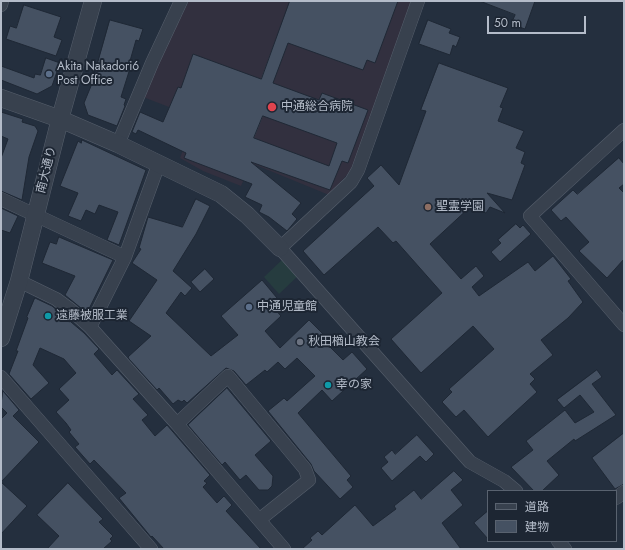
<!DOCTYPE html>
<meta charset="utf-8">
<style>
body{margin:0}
#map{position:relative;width:625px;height:550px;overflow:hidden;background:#242f3e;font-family:Jost,"Noto Sans JP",sans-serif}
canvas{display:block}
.frame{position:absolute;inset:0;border:2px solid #b4bcc9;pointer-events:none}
.legend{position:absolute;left:487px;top:490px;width:130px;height:52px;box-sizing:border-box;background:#1d2633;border:1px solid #59626f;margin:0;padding:5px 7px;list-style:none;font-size:12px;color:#b4bcc9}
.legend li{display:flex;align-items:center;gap:8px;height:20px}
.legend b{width:20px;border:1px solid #59626f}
.scale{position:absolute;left:487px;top:16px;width:99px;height:18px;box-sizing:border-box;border:2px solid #b4bcc9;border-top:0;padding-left:5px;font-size:12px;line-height:14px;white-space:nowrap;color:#b4bcc9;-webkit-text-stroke:3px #1d2633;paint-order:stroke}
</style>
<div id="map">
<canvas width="625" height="550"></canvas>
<div class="frame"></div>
<ul class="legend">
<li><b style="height:5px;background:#38414e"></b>道路</li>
<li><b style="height:11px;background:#455162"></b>建物</li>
</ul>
<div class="scale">50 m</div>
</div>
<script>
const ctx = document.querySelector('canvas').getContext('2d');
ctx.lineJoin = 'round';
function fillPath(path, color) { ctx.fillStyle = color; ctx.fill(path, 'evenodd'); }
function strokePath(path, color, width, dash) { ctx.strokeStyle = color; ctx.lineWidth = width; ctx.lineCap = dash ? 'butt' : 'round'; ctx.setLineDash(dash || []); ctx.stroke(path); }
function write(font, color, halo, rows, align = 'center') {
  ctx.font = font + ' Jost,"Noto Sans JP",sans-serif'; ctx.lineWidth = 4; ctx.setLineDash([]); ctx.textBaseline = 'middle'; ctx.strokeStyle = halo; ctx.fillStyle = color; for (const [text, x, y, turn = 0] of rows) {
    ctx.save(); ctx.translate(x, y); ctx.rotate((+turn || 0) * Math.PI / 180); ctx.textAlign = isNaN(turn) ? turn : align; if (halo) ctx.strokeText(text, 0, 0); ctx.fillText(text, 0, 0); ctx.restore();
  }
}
fillPath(new Path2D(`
 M189,1H411L354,167L329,195L251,163L241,186L203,171L180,158L195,117L143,97L150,78Z`), '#32303f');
fillPath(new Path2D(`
 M284,258L299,275L279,294L264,277Z`), '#263c3f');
const building = new Path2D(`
 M290,1H398L375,63L367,60L363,70L288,43L273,83L319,100L322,93L368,110L348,163L342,161L330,190L251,162L301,203L292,214L297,219L287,231L269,217L259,212L262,205L245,197L252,184L184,158L186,153L138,130L136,134L132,132L140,112L163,122L178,87L181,88L193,54L261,79ZM263,116L337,143L329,166L254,138Z
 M480,1H535L525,29L511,24L515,15Z
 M24,5L61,17L54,37L62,40L56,56L6,39L10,26L16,28Z
 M110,20L143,29L139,41L136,40L130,61L132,62L121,97L126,99L124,105L125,106L117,126L88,115L84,103L91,86Z
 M428,20L451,29L449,33L460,37L456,47L453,45L450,55L419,44Z
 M46,58L60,63L52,86L37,94L1,80V66L34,78L35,74L40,75Z
 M439,63L508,88L500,107L503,108L498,121L524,131L516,148L525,152L521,163L525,165L512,200L487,193L505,213L490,207L486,213L470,207L430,244L461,279L476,266L484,276L472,287L479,296L528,262L535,271L553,256L571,279L568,281L583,302L568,318L541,340L553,355L530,374L535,379L530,384L537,392L488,437L464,410L456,417L442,402L452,392L449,389L494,349L473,326L421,373L391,339L442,293L396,241L393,243L378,227L324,275L303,251L374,186L367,178L381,165L399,185L426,111L421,110Z
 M1,112L23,119L22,122L35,126L38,131L29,157L22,200L1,191V158L8,139L1,136Z
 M82,140L146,170L119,245L107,240L118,212L99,205L95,214L86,210L81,221L68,216L78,193L60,186L78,141L81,143Z
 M619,158L624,164V184L619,188L624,193V259L607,278L579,251L589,242L566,217L561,221L551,210L573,190L577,194Z
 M196,199L210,206L196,234L173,271L192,288L185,296L181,292L166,313L211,356L238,335L221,316L262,280L277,298L270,304L281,316L265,331L280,348L309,320L323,334L320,337L343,360L352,352L367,369L332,401L322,390L298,413L351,476L347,480L353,487L340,499L314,471L311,464L268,411L284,398L287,401L315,376L297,358L285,369L278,362L267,372L265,370L246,385L234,371L226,368L187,403L184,400L182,402L178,400L173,404L159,388L157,390L129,359L128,357L151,336L129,321L157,280L132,263L141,249L139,248L148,217L182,227Z
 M1,208L18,216L10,233L1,230Z
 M516,224L520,228L523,225L531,234L500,262L491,252L501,243L498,240Z
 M59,237L113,260L87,313L65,295L75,276L42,263L50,242L56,244Z
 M205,269L214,279L200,292L191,282Z
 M35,298L52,306L84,333L99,349L94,354L112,375L117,370L139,394L133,399L148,415L142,420L155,436L167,425L210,475L204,481L207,483L203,487L217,503L224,496L232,505L226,511L261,549H164L152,536L151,537L119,498L126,493L94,460L90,464L75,447L79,444L69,432L71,430L66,423L56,412L69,400L59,389L76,373L64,359L40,348L33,365L49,383L31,399L9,374L18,351H16L28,318L27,317Z
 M597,370L602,377L592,384L616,415L575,441L574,439L547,461L559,475L542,491H534L511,467L533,450L526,441L565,410L575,423L594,412L580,395L564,408L557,400Z
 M227,388L271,441L255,455L273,476L272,486L268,490H259L246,475L240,480L225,462L222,465L188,425Z
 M3,391L19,410L13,416L39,442L1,482V419L7,413L1,407Z
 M624,433V484L615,489L592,458Z
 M417,435L434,454L426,462L420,456L392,481L381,468L388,462L384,457L392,450L395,454Z
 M454,471L463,480L451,490L463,505L442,523L461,549H302L312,540L310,538L318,531L322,535L355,505L373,526L396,509L394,506L414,490L421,499Z
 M1,482L27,506L1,534Z
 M68,483L103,519L99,522L113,536L110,539L112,541L103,549H47L59,536L37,515Z
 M488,511V539L474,523Z`);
fillPath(building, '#455162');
strokePath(building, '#1f2835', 1);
const minor = new Path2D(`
 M418,1L358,170L351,182L280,248L470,462L504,481L516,491
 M1,5L2,1
 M624,130L530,216L624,325
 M118,144L152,63L181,1
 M1,199L125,257
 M19,281L56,299L71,310L90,327L177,424L284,549
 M90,327L125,257L159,163
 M1,377L151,549
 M177,424L228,376L305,469L309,480L259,520
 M616,498L624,492
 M558,541L565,549`);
const tertiary = new Path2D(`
 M1,98L60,119L118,144L221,194L247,215L280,248
 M1,338L19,281L60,119L93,1`);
strokePath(minor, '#565f6c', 14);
strokePath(tertiary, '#565f6c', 18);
strokePath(minor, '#38414e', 13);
strokePath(tertiary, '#38414e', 17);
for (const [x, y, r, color] of [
 [49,74,4,"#5c6f8a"],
 [272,107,5,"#e0444e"],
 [428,207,4,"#8d6e63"],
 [249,307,4,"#5c6f8a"],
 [48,316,4,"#0f9aa8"],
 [300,342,4,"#6b7280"],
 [328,385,4,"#0f9aa8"]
]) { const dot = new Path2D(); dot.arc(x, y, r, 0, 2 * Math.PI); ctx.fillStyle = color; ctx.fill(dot); strokePath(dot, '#1d2633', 1.5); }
write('12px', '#b4bcc9', '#1d2633', [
 ["Akita Nakadori6",57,67],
 ["Post Office",57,81],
 ["中通総合病院",281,107],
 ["聖霊学園",436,207],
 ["中通児童館",257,307],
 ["遠藤被服工業",56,316],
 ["秋田楢山教会",308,342],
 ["幸の家",336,385]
], 'left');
write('12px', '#b4bcc9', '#1d2633', [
 ["南大通り",47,170,-76]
]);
</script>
